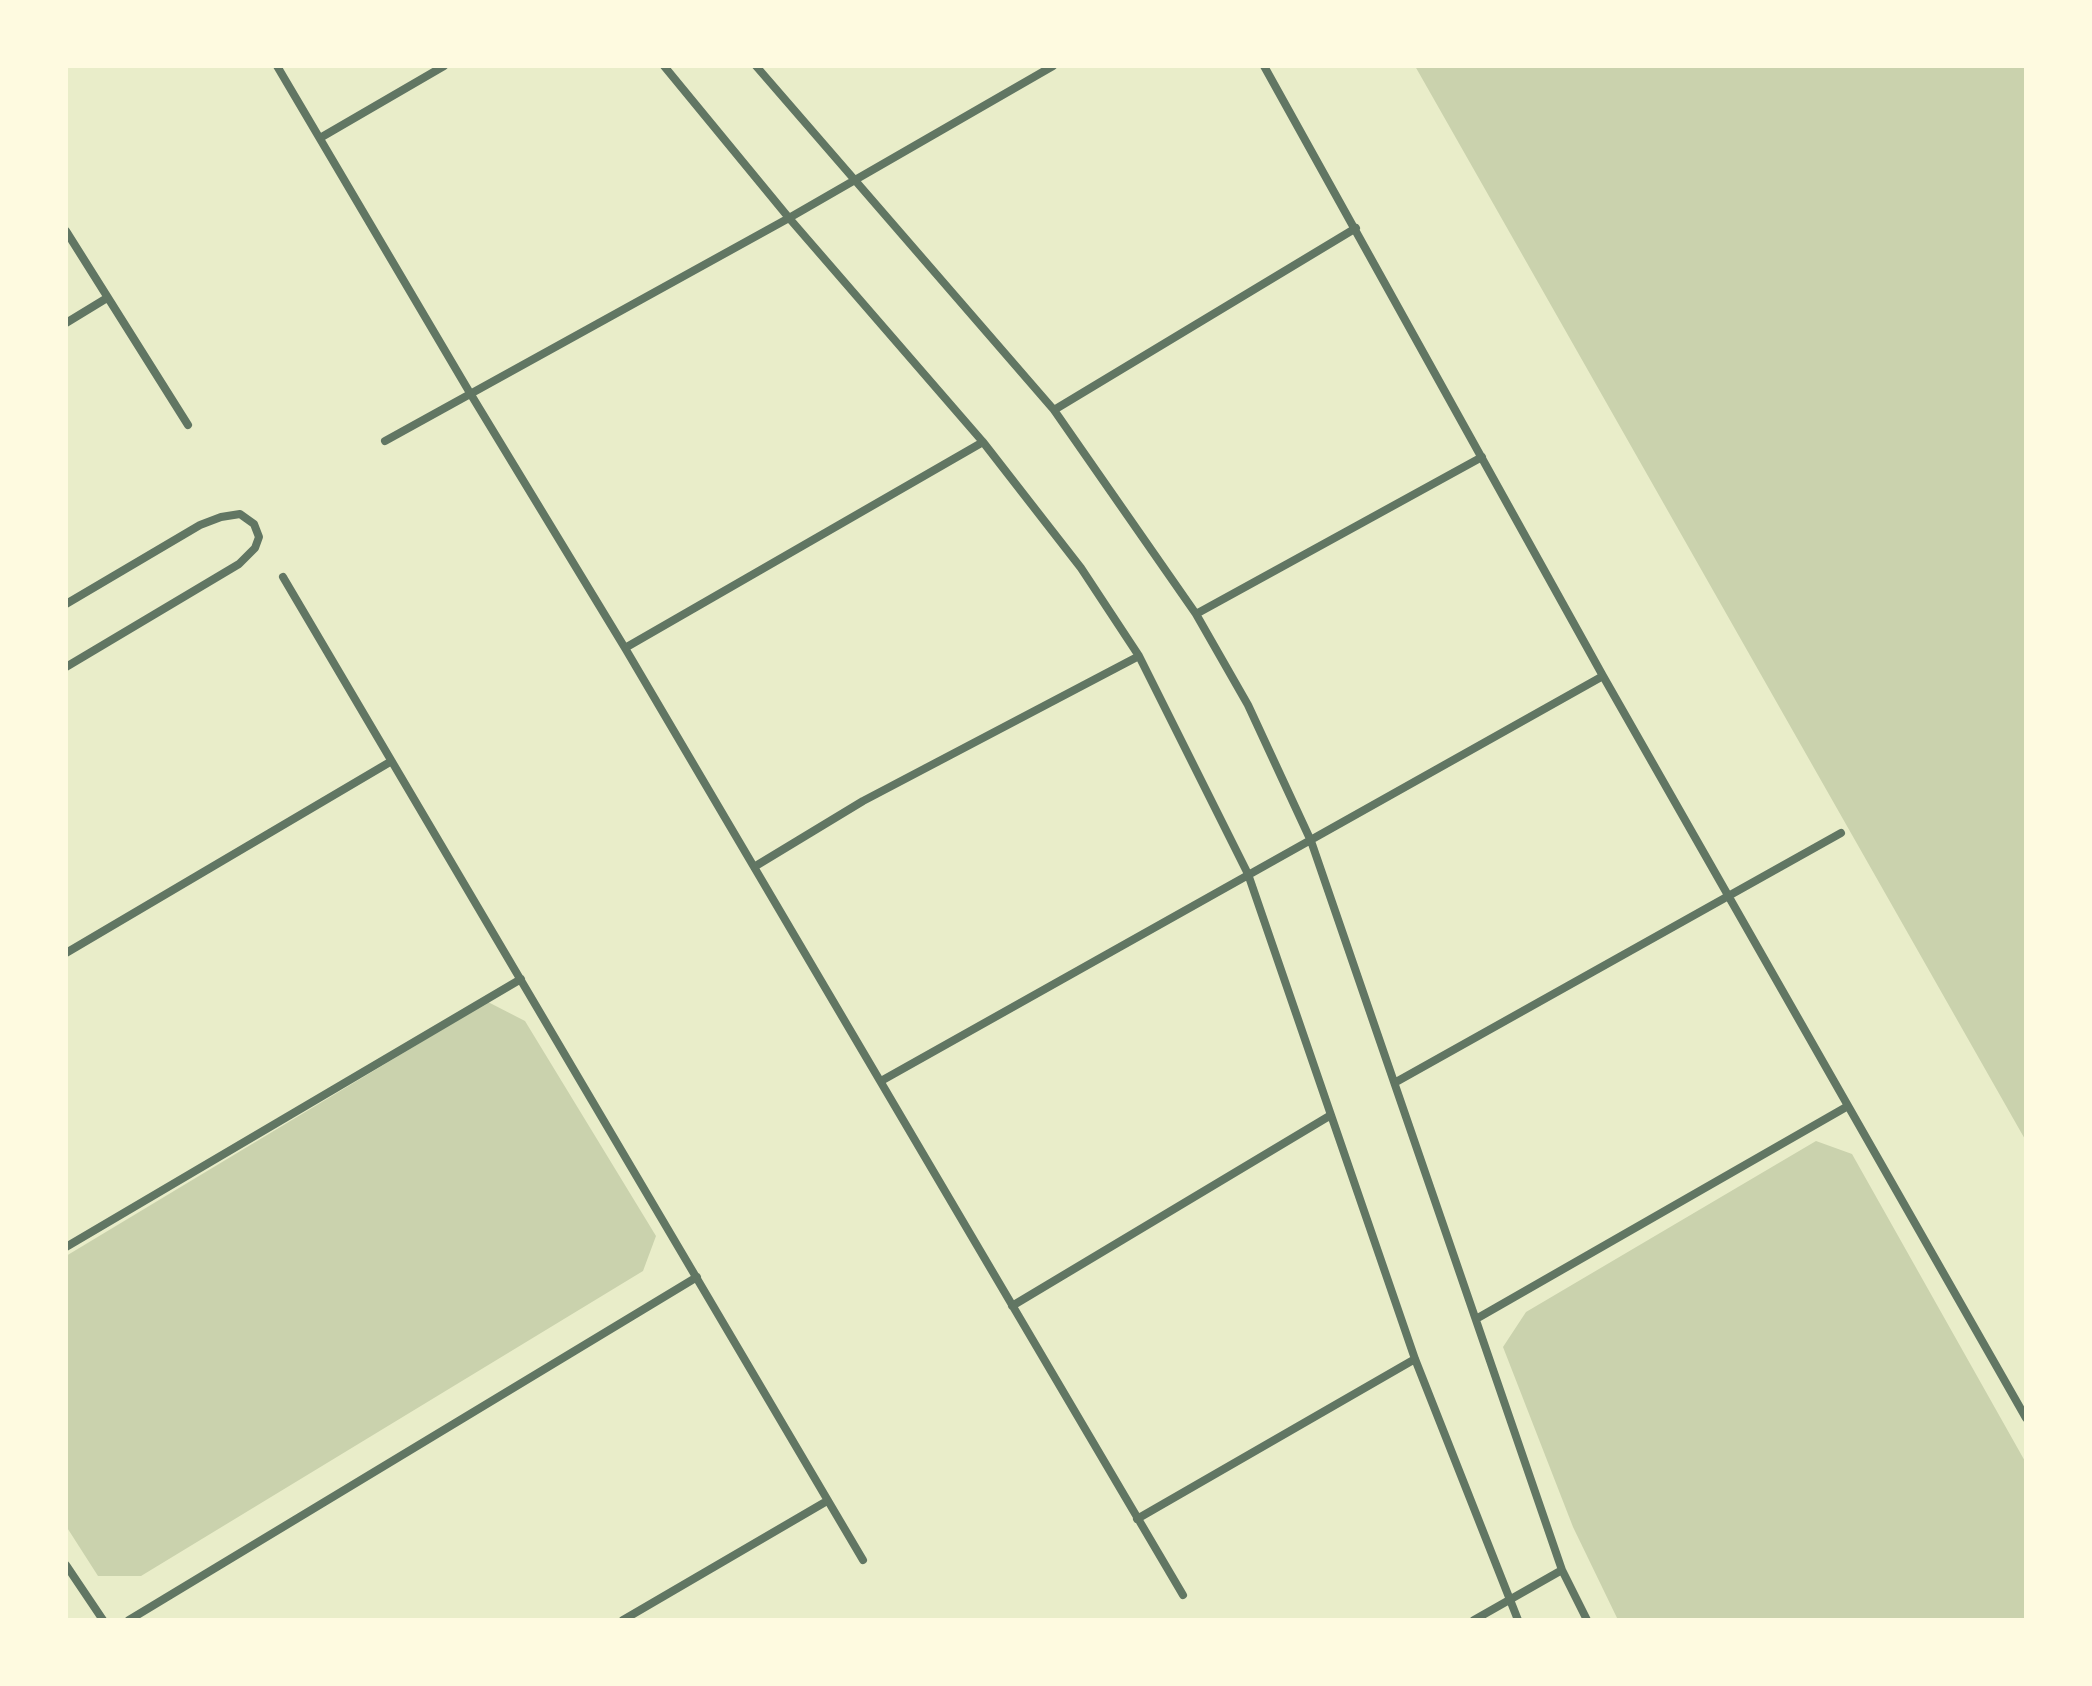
<!DOCTYPE html>
<style>
body{margin:0}
#map{position:relative;width:2092px;height:1686px;overflow:hidden;background:#e9edc9;font-family:"Roboto Condensed",sans-serif}
canvas{display:block}
.frame{position:absolute;inset:0;border:68px solid #fefae0;pointer-events:none}
</style>
<div id="map">
<canvas width="2092" height="1686"></canvas>
<div class="frame"></div>
</div>
<script>
const ctx = document.querySelector('canvas').getContext('2d');
ctx.lineJoin = 'round';
function fillPath(path, color) { ctx.fillStyle = color; ctx.fill(path, 'evenodd'); }
function strokePath(path, color, width, dash) { ctx.strokeStyle = color; ctx.lineWidth = width; ctx.lineCap = dash ? 'butt' : 'round'; ctx.setLineDash(dash || []); ctx.stroke(path); }
fillPath(new Path2D(`
 M1415,66H2026V1141Z
 M488,1002L525,1021L656,1236L643,1271L141,1576H98L66,1526V1256Z
 M1816,1141L1852,1154L2026,1463V1620H1618L1573,1527L1503,1347L1526,1312Z`), '#cad2ad');
strokePath(new Path2D(`
 M277,66L470,393L625,648L1183,1595
 M664,66L789,218L983,442L1081,568L1139,656L1248,874L1415,1359L1518,1620
 M756,66L1054,410L1196,614L1248,705L1311,841L1562,1570L1587,1620
 M1264,66L1603,676L2026,1418
 M320,138L444,66
 M66,231L188,425
 M66,323L107,298
 M1054,410L1356,228
 M385,441L789,218L1053,66
 M283,577L863,1560
 M66,604L200,525L221,517L240,514L254,524L259,537L255,548L239,564L66,667
 M1196,614L1482,457
 M625,648L983,442
 M754,867L863,801L1139,656
 M66,953L390,762
 M881,1081L1603,676
 M1396,1082L1841,833
 M66,1247L521,979
 M1012,1306L1331,1115
 M1476,1319L1848,1106
 M1137,1519L1415,1359
 M66,1565L103,1620
 M129,1620L697,1277
 M623,1620L827,1501
 M1474,1620L1562,1570`), '#617663', 8);
</script>
